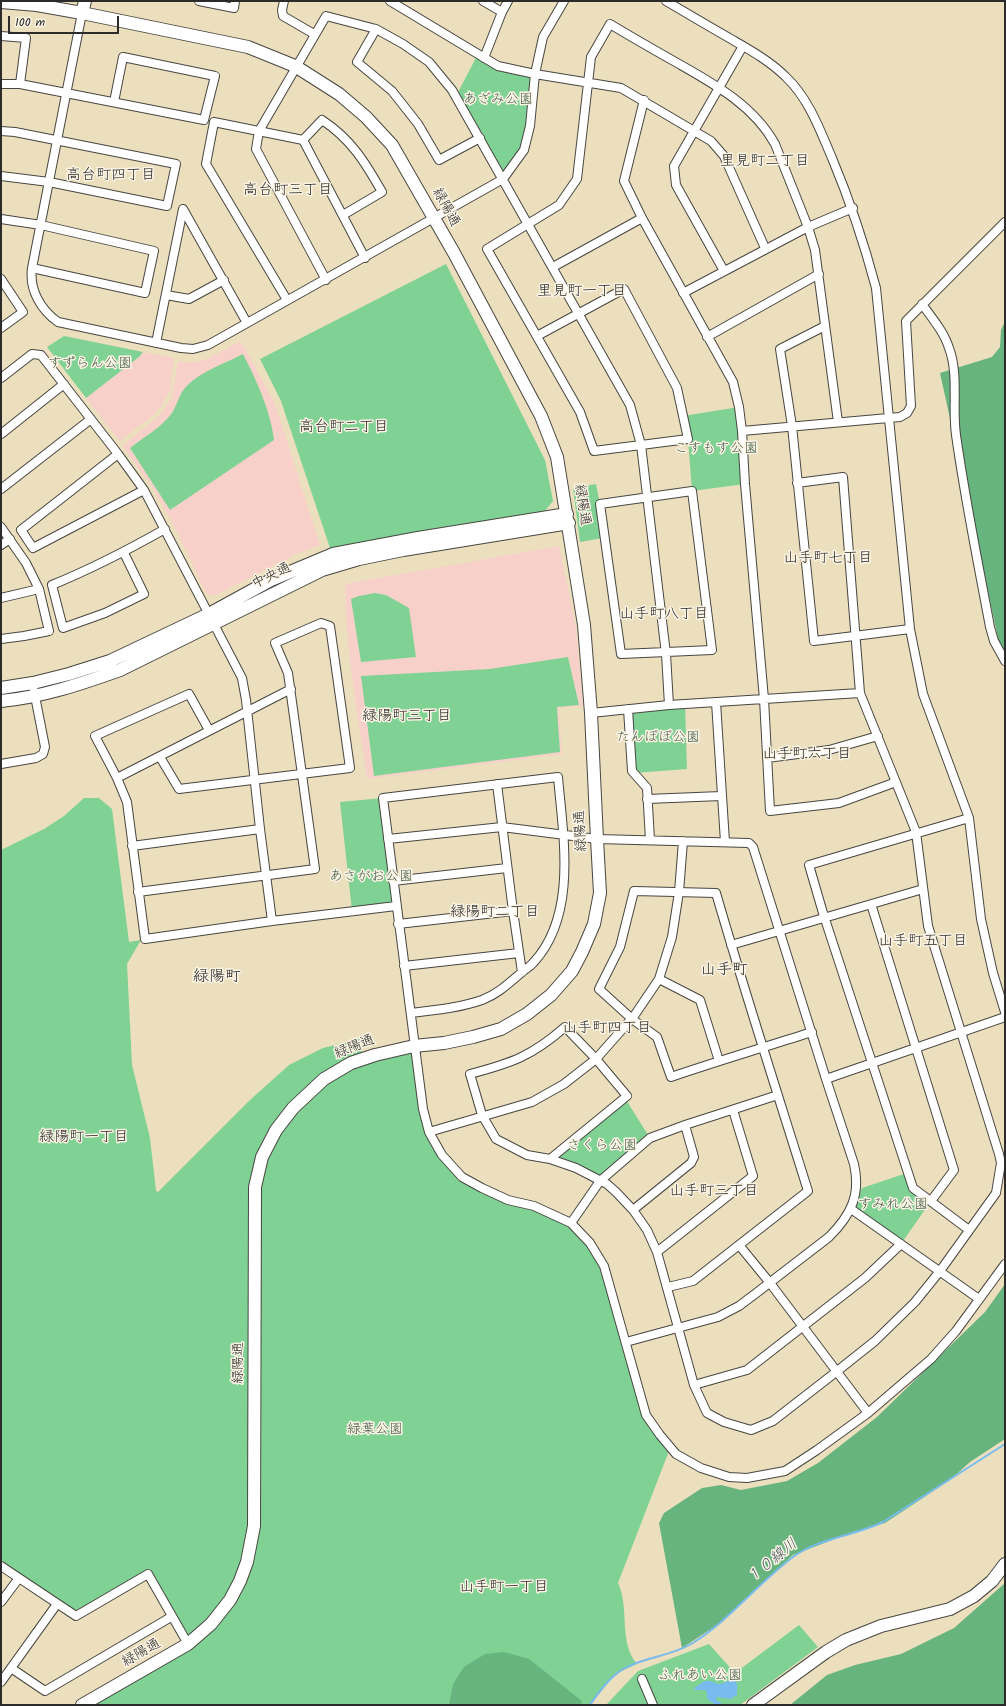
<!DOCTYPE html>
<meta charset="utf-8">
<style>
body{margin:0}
#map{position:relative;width:1006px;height:1706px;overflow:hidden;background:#ecdfbd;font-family:Kalam,sans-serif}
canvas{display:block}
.frame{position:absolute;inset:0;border:2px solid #2b2b2b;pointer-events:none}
.scale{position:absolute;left:8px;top:16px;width:111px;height:18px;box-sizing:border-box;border:2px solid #2b2b2b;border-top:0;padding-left:5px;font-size:12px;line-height:14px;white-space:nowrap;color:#2b2b2b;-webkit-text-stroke:3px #fcf5e5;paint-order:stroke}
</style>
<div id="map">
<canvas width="1006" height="1706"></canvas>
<div class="frame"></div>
<div class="scale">100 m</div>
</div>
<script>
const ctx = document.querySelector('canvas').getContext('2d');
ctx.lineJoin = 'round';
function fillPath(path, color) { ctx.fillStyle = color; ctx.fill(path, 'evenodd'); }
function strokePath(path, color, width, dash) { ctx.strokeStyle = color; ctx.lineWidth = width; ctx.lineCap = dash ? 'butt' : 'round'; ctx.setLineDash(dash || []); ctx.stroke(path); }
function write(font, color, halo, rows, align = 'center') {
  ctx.font = font + ' Kalam,"Klee One",sans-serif'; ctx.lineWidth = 3; ctx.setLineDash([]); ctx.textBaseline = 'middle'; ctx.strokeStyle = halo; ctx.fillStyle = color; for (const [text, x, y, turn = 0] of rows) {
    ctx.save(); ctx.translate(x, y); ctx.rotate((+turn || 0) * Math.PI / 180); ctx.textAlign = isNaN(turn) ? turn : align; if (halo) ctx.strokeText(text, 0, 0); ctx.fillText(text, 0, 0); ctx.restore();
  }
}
fillPath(new Path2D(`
 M239,342L242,343L275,404L320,545L297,554L214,596L206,593L174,526L152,487L122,446L159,416L171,399L178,362H197L209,358Z
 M143,352L174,358L170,390L164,402L155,414L120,441L86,398L139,357Z
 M559,546L576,627L583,706L559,708L562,754L367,779L352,678L346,620L345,584Z`), '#f7d1c9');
fillPath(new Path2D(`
 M478,54L484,58L535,74L524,150L503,179L456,96Z
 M446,264L545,460L553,501L545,511L420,531L331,551L281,401L260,359Z
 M64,336L143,352L139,357L86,398L47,347Z
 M243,354C256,379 271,412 274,440L170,510L130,448C144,437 161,428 172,413C177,405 179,395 185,388C199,372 224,364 243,354Z
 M739,407L745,484L692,491L688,439L683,416Z
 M596,484L600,504L603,538L580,542L573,488Z
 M375,593L386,595L409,608L416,657L361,662L351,599L359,596Z
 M568,657L579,705L557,707L560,752L374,776L361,676L490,669Z
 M685,704L687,769L634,773L628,709Z
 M84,798H99L112,809L129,942L141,940L127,964L132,1065L150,1138L156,1191L158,1192L250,1100L289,1065L323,1048L360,1039L363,1058L414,1046L429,1132L462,1177L571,1223L604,1266L641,1400L669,1451L618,1583C630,1608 618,1642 637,1664L615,1674L590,1705H82L192,1641L183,1630L149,1571L73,1612L1,1560V850L44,829L64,816Z
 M383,798L396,906L352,911L340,802Z
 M627,1096L628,1103L650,1138L600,1181L554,1156Z
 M907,1173L913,1188L931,1201L901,1244L851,1209L862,1188Z
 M799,1625L818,1647L740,1705H606L638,1671L709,1644L735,1673Z`), '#7fd294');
fillPath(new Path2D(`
 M1005,321V670L940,373L992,357L1000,347L1001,330Z
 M1005,1284V1439L970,1462L950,1480L885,1523L853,1532L793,1555L720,1623L682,1648L659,1523L664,1513L702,1488L721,1485L741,1490L787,1481L818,1463L877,1417L985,1312Z
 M1005,1583V1705H790L827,1675L855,1665L901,1654L954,1628Z
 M504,1652L529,1659L582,1701L581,1705H449L453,1684L464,1667L485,1654Z`), '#67b47e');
fillPath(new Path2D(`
 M734,1678L737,1684V1695L730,1699L717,1697L716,1700L721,1703V1705H714V1703C705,1700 708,1697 706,1690H695L694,1688C698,1686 703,1681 707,1681C712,1680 715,1684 719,1684C725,1684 728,1680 734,1678Z`), '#78bbee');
strokePath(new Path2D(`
 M590,1705C597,1695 605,1683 615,1675C636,1657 668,1658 691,1644C729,1621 757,1584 793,1557C819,1538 854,1536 883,1522L1005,1444`), '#78bbee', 2);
const street = new Path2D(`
 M199,1L234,8L235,1
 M284,1L282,10L283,16L314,34
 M390,1L498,66L535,74L621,88L711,141L724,156L765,248
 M483,1L502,12
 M666,1C688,14 710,27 731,39C750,50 770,61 786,77C809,99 820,130 832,158C850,201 864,243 876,288L910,629L923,694L969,818L981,919L993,973L1005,1012
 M82,13L32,268C29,290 41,310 58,322L181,348L193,349L208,345L503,179L524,150L530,126L535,74L543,37L564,1
 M376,29L357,62L392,91L418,124L439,160L480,138
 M1,36L26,38L20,84
 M484,58L502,12L508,1
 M1,84H20L204,120L215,76L123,57L114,102
 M644,100L624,181L642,218L733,382L739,407L742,431
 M1,131L15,132L176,164L167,206L49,182L1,176
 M303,140L322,120C351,139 365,162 382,192L343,215
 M1,219L41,225L154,251L145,293L32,268
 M553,267L642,218
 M724,271L676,185L674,166L743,46
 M1,279L23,312L1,328
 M326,280L256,149L259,131L326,16L376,29L403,44L429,62L452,90L630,405L641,445L666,654L669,705
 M683,293L808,227L853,208
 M166,295L189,299L224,280
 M287,300L206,164L214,122L303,140L365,258
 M922,304C932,318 944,332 949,348C959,374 952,408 956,435C965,499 978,563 990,627L994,641L1005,661
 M825,326L780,349L792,426L814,641L910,629
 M537,336L624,289L677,388L688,439L594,451L580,412L487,249L559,205L577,179L591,57L610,24C633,38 656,51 679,64C716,85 754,106 775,144L808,227L815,250L838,422
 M707,337L819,274
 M156,343L183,209L247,323
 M1,378L32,354L41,355L118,454L144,490L242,678L246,700L260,829L272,921
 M1,434L64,384
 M118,454L21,530L33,548L144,490
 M1,489L91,419
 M692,491L712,650L621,654L600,504Z
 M1,527L26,563L39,589L49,631L24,636L1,639
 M1,545L10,539
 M124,553L144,594L105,613L63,628L52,585C91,569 128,550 165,529
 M1,598L39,589
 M860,693L764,699L770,811L839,803L896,782
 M716,702L725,842
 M628,709L632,771L647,788L650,840
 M591,713L669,705L764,699L745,484L742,431L900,417L907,413L911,406L906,321L1005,222
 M209,730L189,694L95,736L117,778L127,802L145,939L272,921L396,906
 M767,758L829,750L878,736
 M1,764L36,758L43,754L45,747L34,691
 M117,778L291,689
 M497,784L513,911L522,972
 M647,799L721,796
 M969,818L809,865L823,913L913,1188L969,1230
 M388,839L502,827L597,839L749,843L753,847L826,1079L854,1164C861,1195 851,1215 829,1237L755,1294L739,1306L718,1317L626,1342
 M132,846L260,829
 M393,881L507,868
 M138,892L315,869L288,673L275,643L321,623L330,626L350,768C293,775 236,782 179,789L160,757
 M871,904L954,1170L931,1201
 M398,924L513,911
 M731,945L923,889
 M404,966L519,953
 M659,979L700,1000L719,1061
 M411,1013C435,1010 459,1008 482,1000C498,994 509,983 521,973C525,969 530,967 533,963C578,915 563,836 558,777L383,798L423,1109L429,1132L442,1155L462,1177L482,1188L508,1200L534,1206L571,1223L590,1243L604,1266L646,1415L660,1435L676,1454L701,1468L729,1477L747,1478L785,1471L817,1450L868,1413L931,1359L956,1331L1005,1264
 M826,1079L1005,1017
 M429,1132L532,1102L564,1084L596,1059L634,1016L659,979L672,937L679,892L683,841
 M550,1159L627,1096L596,1059L565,1027C532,1056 512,1063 470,1074L482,1115L496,1139L527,1155L550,1159L576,1168L607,1184L616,1192L633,1210L647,1230L657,1252L694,1385L707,1413L724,1422L751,1430L773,1421L836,1372L875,1341L915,1302L940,1271L996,1193L1001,1163L999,1154L928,926L916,832L860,693L843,477L797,483
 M851,1209L979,1299
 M633,1210L691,1163L694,1157L685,1125
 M571,1223L600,1181L650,1138L685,1125L778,1095
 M739,1245L770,1283L868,1413
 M657,1252L753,1176L733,1110
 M668,1287L693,1281L808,1191C777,1092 745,993 716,893L634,891L620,947L599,989L632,1019L657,1037L671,1077C718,1061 765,1047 812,1032
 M694,1385L747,1370L865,1278L901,1244
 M1,1566L76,1616L148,1574L188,1644
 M1,1602L19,1578
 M11,1668L45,1691L171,1617
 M642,1679L653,1705
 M1,1682L57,1604`);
const secondary = new Path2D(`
 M1,2L37,5L82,13L248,47L295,66L339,94L366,117L392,145L454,253L502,343L541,416L557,457L584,625L591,713L597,839L600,893L594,924L582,952L572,971L551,995L527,1014L501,1029L473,1037L444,1043L414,1046L375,1055L351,1063L324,1079L293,1108L276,1130L262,1157L255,1187L254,1526L247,1562L240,1581L230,1600L211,1624L188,1644L82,1705
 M82,13L85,1
 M1,688L33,683L69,674L110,661L209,614L271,580L333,554L418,538L567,514
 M1,701C42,697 81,684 120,670L322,570L359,559L403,550L569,523
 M753,1705L826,1652L846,1640L881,1626L950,1609L974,1596L992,1581L1005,1564`);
strokePath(street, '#484641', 10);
strokePath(secondary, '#484641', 14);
strokePath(street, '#fff', 8);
strokePath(secondary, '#fff', 12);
write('14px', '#445d4a', '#fcf5e5', [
 ["あざみ公園",498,101],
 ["すずらん公園",90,365],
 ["こすもす公園",716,450],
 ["たんぽぽ公園",658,739],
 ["あさがお公園",371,878],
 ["さくら公園",602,1147],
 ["すみれ公園",893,1206],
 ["緑葉公園",375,1431],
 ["ふれあい公園",700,1677]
]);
write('14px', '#2b2b2b', '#fcf5e5', [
 ["緑陽通",445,208,61],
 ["緑陽通",581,505,81],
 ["中央通",272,577,-26],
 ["緑陽通",582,831,-93],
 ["緑陽通",355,1048,-22],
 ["緑陽通",240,1363,-90],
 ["緑陽通",142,1654,-30]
]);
write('15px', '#2b2b2b', '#fcf5e5', [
 ["里見町二丁目",765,162],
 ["高台町四丁目",111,176],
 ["高台町三丁目",288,191],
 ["里見町一丁目",582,292],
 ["高台町二丁目",344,428],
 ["山手町七丁目",828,559],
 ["山手町八丁目",664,615],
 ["緑陽町三丁目",407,717],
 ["山手町六丁目",807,755],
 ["緑陽町二丁目",495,913],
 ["山手町五丁目",923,942],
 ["山手町四丁目",607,1029],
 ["緑陽町一丁目",84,1138],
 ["山手町三丁目",714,1192],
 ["山手町一丁目",504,1588]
]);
write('italic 15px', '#425666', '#fcf5e5', [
 ["１０線川",773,1562,-39]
]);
write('16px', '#2b2b2b', '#fcf5e5', [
 ["山手町",724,971],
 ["緑陽町",217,978]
]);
</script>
